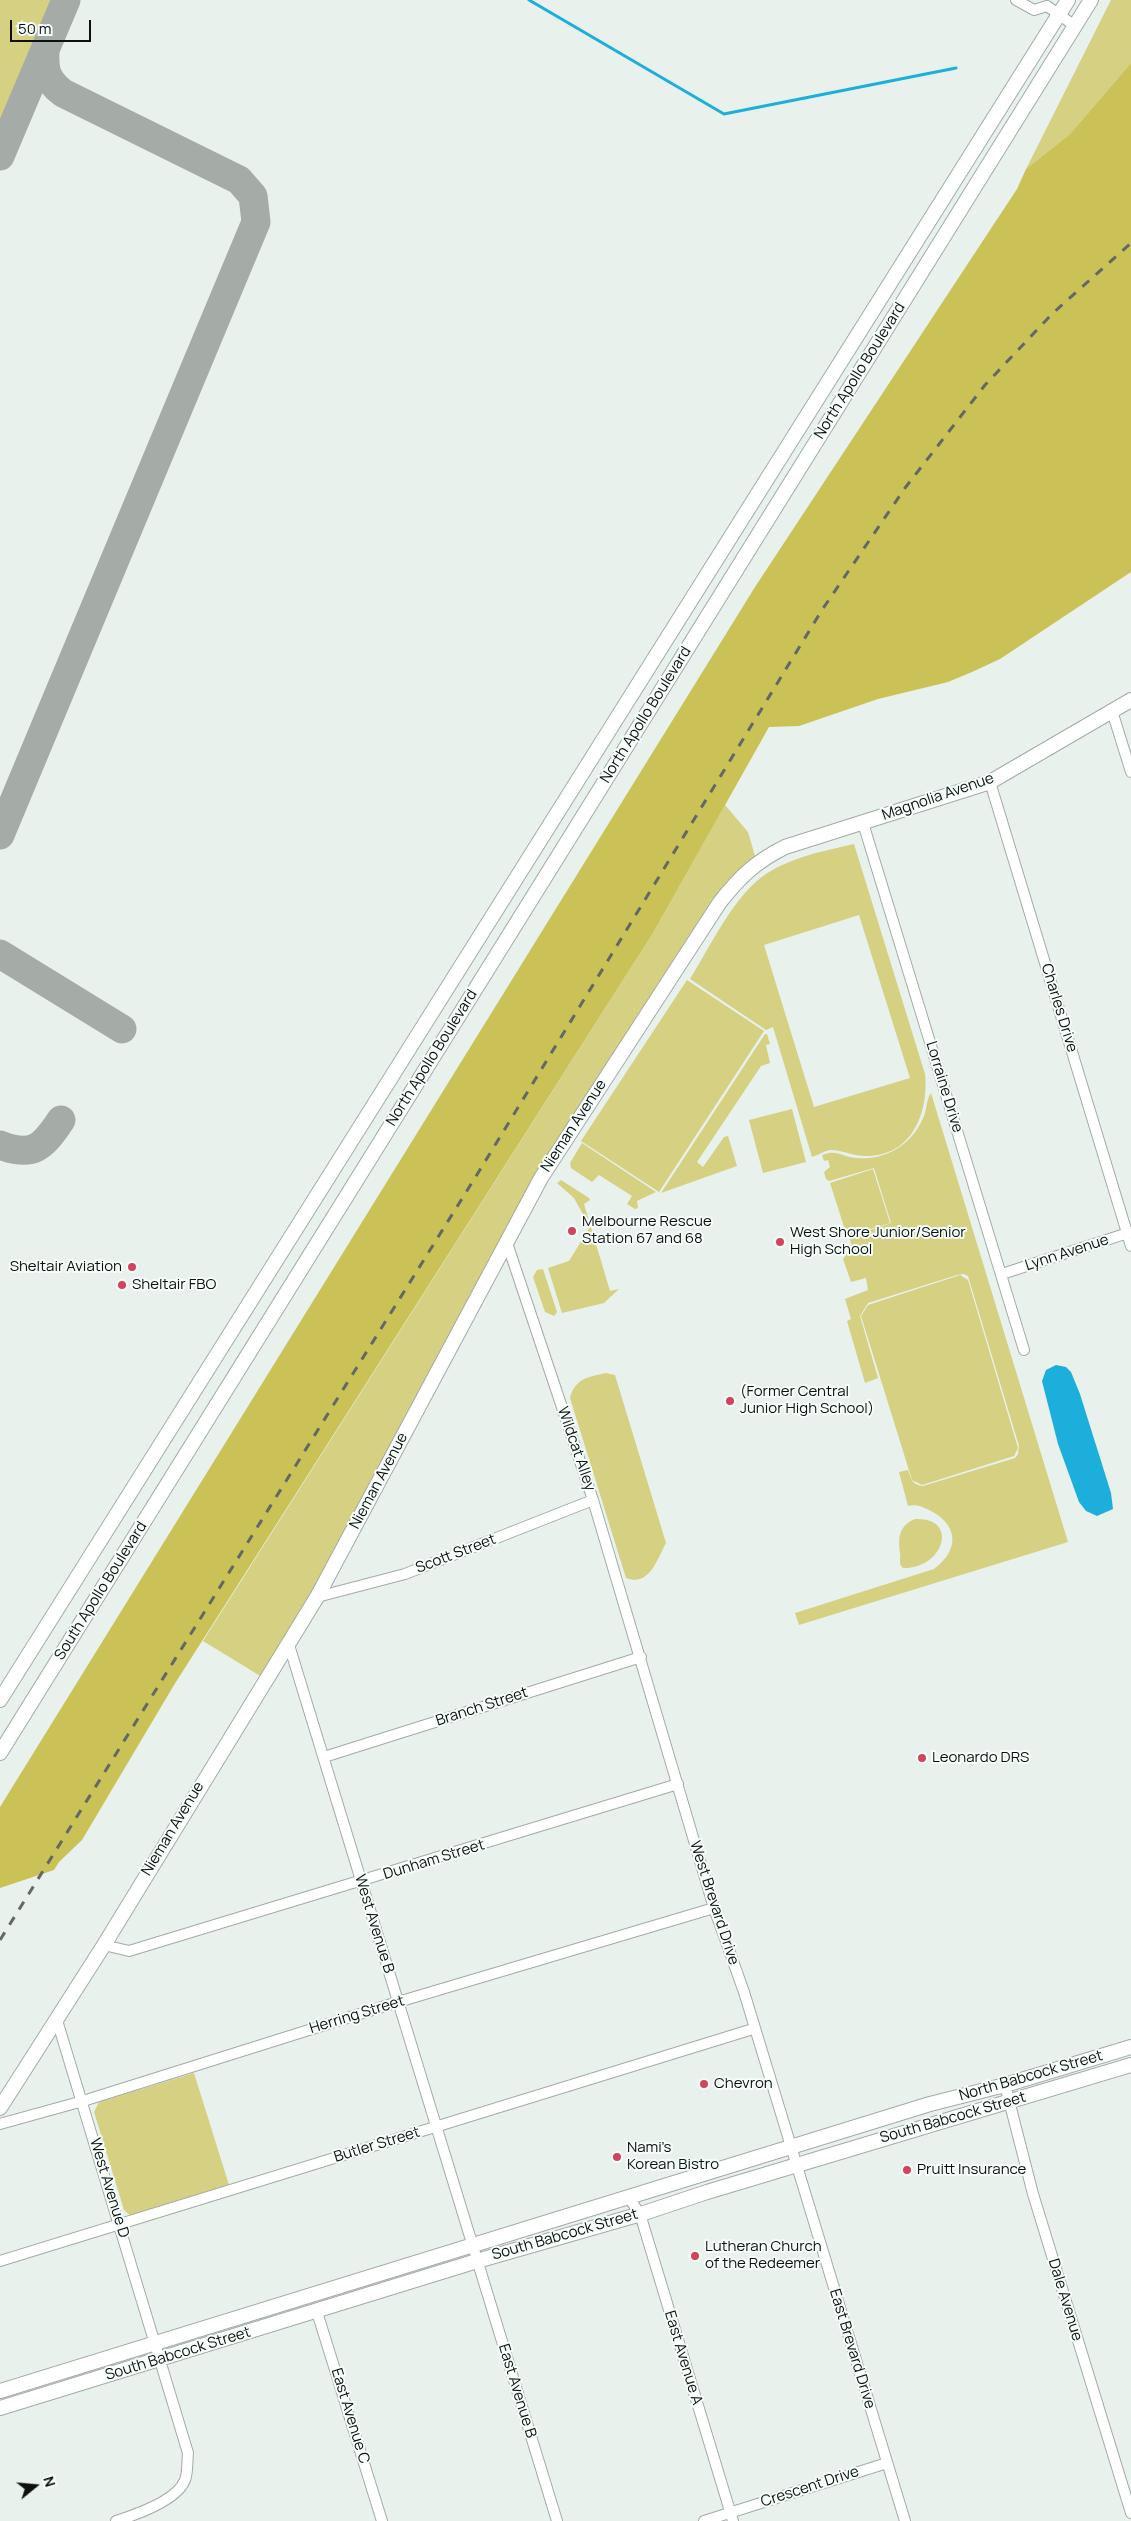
<!DOCTYPE html>
<meta charset="utf-8">
<style>
body{margin:0}
#map{position:relative;width:1131px;height:2521px;overflow:hidden;background:#e8f1ec;font-family:Manrope,sans-serif}
canvas{display:block}
.north{position:absolute;left:10px;top:2461px;width:50px;height:50px;-webkit-text-stroke:4px #f5fefa;paint-order:stroke;rotate:73deg;font-size:14px;font-weight:700;line-height:20px;text-align:center;color:#0d100e}
.north::after{content:'';display:block;margin:auto;width:18px;height:22px;background:#0d100e;clip-path:polygon(50% 0,100% 100%,50% 72%,0 100%)}
.scale{position:absolute;left:10px;top:20px;width:81px;height:22px;box-sizing:border-box;border:2px solid #0d100e;border-top:0;padding-left:6px;font-size:15px;line-height:18px;white-space:nowrap;color:#0d100e;-webkit-text-stroke:4px #f5fefa;paint-order:stroke}
</style>
<div id="map">
<canvas width="1131" height="2521"></canvas>
<div class="north">N</div>
<div class="scale">50 m</div>
</div>
<script>
const ctx = document.querySelector('canvas').getContext('2d');
ctx.lineJoin = 'round';
function fillPath(path, color) { ctx.fillStyle = color; ctx.fill(path, 'evenodd'); }
function strokePath(path, color, width, dash) { ctx.strokeStyle = color; ctx.lineWidth = width; ctx.lineCap = dash ? 'butt' : 'round'; ctx.setLineDash(dash || []); ctx.stroke(path); }
function write(font, color, halo, rows, align = 'center') {
  ctx.font = font + ' Manrope,sans-serif'; ctx.lineWidth = 4; ctx.setLineDash([]); ctx.textBaseline = 'middle'; ctx.strokeStyle = halo; ctx.fillStyle = color; for (const [text, x, y, turn = 0] of rows) {
    ctx.save(); ctx.translate(x, y); ctx.rotate((+turn || 0) * Math.PI / 180); ctx.textAlign = isNaN(turn) ? turn : align; if (halo) ctx.strokeText(text, 0, 0); ctx.fillText(text, 0, 0); ctx.restore();
  }
}
fillPath(new Path2D(`
 M0,0H51L0,121Z
 M1111,0H1131V63L1070,134L1026,169Z
 M725,805L748,832L755,856L735,874L715,900L503,1239L500,1240L501,1243L313,1592L309,1594L310,1597L262,1677L203,1641L653,933Z
 M854,844L925,1074C929,1114 911,1157 865,1156C854,1156 839,1149 830,1150C824,1151 818,1155 812,1157L773,1027L766,1030L690,979C710,947 734,895 766,874C792,857 824,851 854,844ZM859,915L910,1078L814,1107L764,945Z
 M687,980L764,1031L659,1192L581,1141Z
 M765,1034H767L770,1044L766,1045L770,1063L761,1066L697,1162L703,1167L724,1137L728,1136L737,1166L661,1193Z
 M931,1093L1068,1542L799,1625L795,1613L934,1569C961,1549 958,1523 927,1509C920,1506 916,1504 908,1506L899,1472L908,1470C911,1480 913,1485 923,1486L1015,1458L1018,1454L1019,1446L968,1276L964,1274L957,1275L868,1303L860,1316L878,1378L865,1383L847,1321L851,1319L845,1299L868,1290L866,1278L851,1282L843,1259L852,1247L849,1237L891,1223L874,1168L829,1181L826,1179L824,1172L830,1167L828,1160L824,1161L822,1155C839,1149 841,1157 856,1158C886,1161 913,1144 924,1116C927,1109 926,1100 931,1093Z
 M792,1109L806,1162L763,1173L749,1120Z
 M582,1143L656,1192L637,1201L638,1208L635,1209L627,1204L632,1196L599,1175L592,1182L571,1168L570,1163Z
 M873,1169L890,1223L847,1236L830,1183Z
 M561,1180L589,1198L590,1200L584,1204L610,1291L619,1289L604,1303L562,1313L548,1268L569,1261L590,1227L574,1198L557,1183Z
 M543,1269L557,1312L554,1316L545,1312L533,1277L537,1270Z
 M960,1275L968,1280L1018,1448L1014,1456L922,1485L912,1480L861,1316L868,1305Z
 M606,1373L615,1375L666,1543C657,1560 649,1587 626,1578L570,1398C575,1378 589,1377 606,1373Z
 M915,1519C960,1517 944,1569 903,1568C898,1563 901,1560 900,1553C898,1537 899,1526 915,1519Z
 M194,2073L229,2185L131,2216L124,2210L94,2112L99,2102Z`), '#d6d082');
fillPath(new Path2D(`
 M1131,63V572L1000,659L972,672L948,682L878,699L799,726L769,727L653,933L174,1685L82,1840L59,1862L54,1870L0,1888V1807L755,587L1017,189L1026,169L1070,134Z`), '#cac157');
fillPath(new Path2D(`
 M1056,1365L1066,1367L1071,1372L1080,1394L1111,1493L1113,1509L1097,1516L1086,1511L1079,1502L1058,1444L1042,1381L1046,1370Z`), '#1dafdb');
strokePath(new Path2D(`
 M529,0L724,114L956,68`), '#1dafdb', 3);
strokePath(new Path2D(`
 M0,156L66,0
 M0,835L256,222L253,196L239,180L63,93C46,80 44,70 45,50
 M0,954L122,1029
 M0,1145C33,1158 43,1147 61,1120`), '#a5aca8', 29);
const street = new Path2D(`
 M1016,0L1034,10L1047,6
 M1047,6L1075,26
 M1112,711L1131,772
 M990,782L1131,1246
 M863,823L1024,1350
 M507,1243L593,1500L714,1908L744,1992L905,2521
 M1002,1274L1131,1232
 M317,1597L405,1574L593,1500
 M289,1645L557,2521
 M324,1757L641,1657
 M104,1945L129,1951L678,1784
 M56,2017L188,2453C187,2461 188,2473 185,2480C177,2501 135,2515 116,2521
 M1005,2085L1033,2194L1131,2513
 M0,2124L83,2101L398,2002L714,1908
 M629,2198L640,2214L733,2521
 M0,2261L753,2029
 M317,2312L382,2521
 M704,2521L887,2463`);
const secondary = new Path2D(`
 M0,1700L1068,0
 M0,1753L1091,0
 M0,2108L104,1945L317,1597L541,1178L720,902C740,877 755,862 785,847L990,782L1131,700
 M0,2391L930,2104L1005,2085L1131,2047
 M0,2408L477,2261L641,2214L707,2192L1131,2065`);
strokePath(street, '#a3aba7', 12);
strokePath(secondary, '#a3aba7', 16);
strokePath(street, '#fff', 10);
strokePath(secondary, '#fff', 14);
strokePath(new Path2D(`
 M0,1940L478,1173L822,610L905,488L985,385L1052,314L1131,243`), '#626864', 3, [9, 9]);
for (const [x, y, r, color] of [
 [572,1231,5,"#d3435d"],
 [780,1242,5,"#d3435d"],
 [132,1267,5,"#d3435d"],
 [122,1285,5,"#d3435d"],
 [730,1401,5,"#d3435d"],
 [922,1758,5,"#d3435d"],
 [704,2084,5,"#d3435d"],
 [617,2157,5,"#d3435d"],
 [907,2170,5,"#d3435d"],
 [695,2256,5,"#d3435d"]
]) { const dot = new Path2D(); dot.arc(x, y, r, 0, 2 * Math.PI); ctx.fillStyle = color; ctx.fill(dot); strokePath(dot, '#f5fefa', 2); }
write('15px', '#0d100e', '#f5fefa', [
 ["North Apollo Boulevard",860,371,-58],
 ["North Apollo Boulevard",646,715,-58],
 ["Magnolia Avenue",938,797,-19],
 ["Charles Drive",1059,1008,73],
 ["North Apollo Boulevard",432,1058,-58],
 ["Lorraine Drive",944,1087,73],
 ["Nieman Avenue",574,1126,-57],
 ["Lynn Avenue",1067,1253,-18],
 ["Wildcat Alley",576,1449,71],
 ["Nieman Avenue",379,1481,-62],
 ["Scott Street",456,1554,-21],
 ["South Apollo Boulevard",101,1591,-58],
 ["Branch Street",482,1707,-18],
 ["Nieman Avenue",173,1829,-59],
 ["Dunham Street",434,1860,-17],
 ["West Brevard Drive",714,1903,72],
 ["West Avenue B",374,1924,73],
 ["Herring Street",357,2015,-17],
 ["North Babcock Street",1031,2076,-16],
 ["South Babcock Street",953,2118,-16],
 ["Butler Street",377,2145,-17],
 ["West Avenue D",109,2188,73],
 ["South Babcock Street",565,2235,-16],
 ["Dale Avenue",1065,2300,73],
 ["East Brevard Drive",852,2349,73],
 ["South Babcock Street",178,2354,-17],
 ["East Avenue A",683,2358,73],
 ["East Avenue B",517,2391,73],
 ["East Avenue C",350,2416,73],
 ["Crescent Drive",810,2487,-18]
]);
write('15px', '#0d100e', '#f5fefa', [
 ["Melbourne Rescue",582,1222],
 ["Station 67 and 68",582,1239],
 ["West Shore Junior/Senior",790,1233],
 ["High School",790,1250],
 ["Sheltair Aviation",122,1267,"right"],
 ["Sheltair FBO",132,1285],
 ["(Former Central",740,1392],
 ["Junior High School)",740,1409],
 ["Leonardo DRS",932,1758],
 ["Chevron",714,2084],
 ["Nami’s",627,2148],
 ["Korean Bistro",627,2165],
 ["Pruitt Insurance",917,2170],
 ["Lutheran Church",705,2247],
 ["of the Redeemer",705,2264]
], 'left');
</script>
